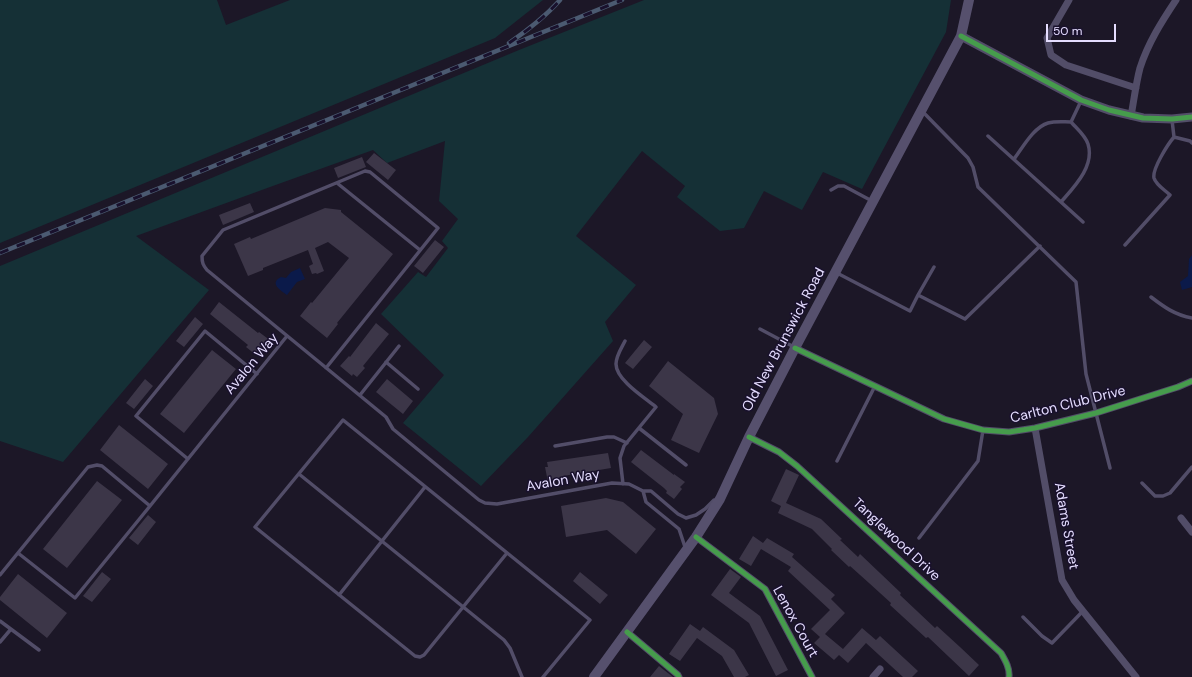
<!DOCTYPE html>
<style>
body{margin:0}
#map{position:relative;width:1192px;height:677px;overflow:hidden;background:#1c1727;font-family:"DM Sans",sans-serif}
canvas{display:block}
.scale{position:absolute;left:1046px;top:24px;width:70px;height:18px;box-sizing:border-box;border:2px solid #e5ddff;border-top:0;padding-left:5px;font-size:12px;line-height:14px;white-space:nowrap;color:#e5ddff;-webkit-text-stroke:3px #19112d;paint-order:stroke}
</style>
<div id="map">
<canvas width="1192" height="677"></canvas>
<div class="scale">50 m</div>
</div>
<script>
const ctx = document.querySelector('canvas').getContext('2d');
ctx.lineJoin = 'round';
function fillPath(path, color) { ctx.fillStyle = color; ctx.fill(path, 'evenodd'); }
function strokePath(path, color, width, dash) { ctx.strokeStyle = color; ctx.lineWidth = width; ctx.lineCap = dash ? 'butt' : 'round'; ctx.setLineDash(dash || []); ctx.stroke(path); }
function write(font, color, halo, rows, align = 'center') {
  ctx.font = font + ' "DM Sans",sans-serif'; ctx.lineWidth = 3; ctx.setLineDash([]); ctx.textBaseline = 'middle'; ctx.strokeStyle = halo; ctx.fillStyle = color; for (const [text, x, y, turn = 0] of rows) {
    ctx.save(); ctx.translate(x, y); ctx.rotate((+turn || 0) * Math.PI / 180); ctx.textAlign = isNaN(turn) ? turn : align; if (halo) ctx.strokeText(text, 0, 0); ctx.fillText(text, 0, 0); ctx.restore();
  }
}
fillPath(new Path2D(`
 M0,0H217L226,25L290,0H543L495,38L0,243Z
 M644,0H951L946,32L862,189L823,172L802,210L764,191L744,228L720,231L677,197L685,186L642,151L576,236L636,285L605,322L613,341L528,437L481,486L403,423L444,375L381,314L418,272L426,277L448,248L442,241L458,219L439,201L445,141L387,163L373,150L270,187L136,236L209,290L63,462L0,441V266L519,50Z`), '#153036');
fillPath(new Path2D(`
 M1192,255V287L1182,290L1180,282L1188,276L1189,259Z
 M300,268L305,279L297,282L287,295C280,290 269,283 281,277L286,278L291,272Z`), '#0b1a4a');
fillPath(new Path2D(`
 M374,153L396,170L388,180L366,162Z
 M362,157L366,167L338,178L334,168Z
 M250,203L254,212L223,225L219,215Z
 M325,208L341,210V212L393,254L337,323L338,324L327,338L300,316L311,302L312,303L349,258L328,242L315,248L324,271L317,274L316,273L312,274L309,266L313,264L308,250L263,268V270L248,276L234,244L250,237L251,239Z
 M435,240L444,247L423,273L414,266Z
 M219,302L258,333L259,332L271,341L261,353L259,352L256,355L246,347L248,345L210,314Z
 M195,317L203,324L184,347L176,341Z
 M376,323L389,334L363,366L365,368L357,377L353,374L352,376L340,366L349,356L350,357Z
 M644,340L652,347L633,369L625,363Z
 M212,350L236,369L184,433L160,414Z
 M668,361L714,398L718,414L699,453L671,440L683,414L649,386Z
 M145,379L153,386L134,409L126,403Z
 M387,379L413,401L403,414L376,392Z
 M119,425L168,464L148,489L100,450Z
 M641,450L674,475V474L685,482L680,487L682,489L674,499L666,493L667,491L664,488L631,462Z
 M608,453L611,468L563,476V478H558V480L548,482L545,467H548L547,462Z
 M786,469L799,475L786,503L821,519L842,539L840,540L858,557L860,554L901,593L900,595L935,628L937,626L960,647L979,665L969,676L928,637L926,638L890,605L891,603L869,583L850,566L849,567L831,550L832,549L812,529L778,513L781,506L771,501Z
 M97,481L122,500L67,568L43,549Z
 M606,498L623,502L656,529L636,554L607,530L566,537L561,506Z
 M148,515L156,522L138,545L129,538Z
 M753,536L763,543L767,538L794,554L792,557L835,595L831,599L845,613L825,634L843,649L862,628L876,640L880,636L918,671L912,677H903L866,643L848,663L839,655L834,660L814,643L820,637L811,629L830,610L788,571L791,567L761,549L751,566L739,559Z
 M730,569L741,577L729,593L760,616L788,670L776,676L749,623L711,595Z
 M102,572L111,579L92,602L83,596Z
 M580,572L608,595L600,604L573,581Z
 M18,574L67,613L47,638L0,600V597Z
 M690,624L700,631L703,627L734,650L749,675L745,677H734L722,656L697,638L680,661L669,654Z
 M659,666L664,670L673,677H650Z`), '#3c3648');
strokePath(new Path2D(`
 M922,111L968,158L973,167L978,187L1076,282L1086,374L1110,468
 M1071,122L1081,101
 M988,136L1083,222
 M1174,137L1190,141L1192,143
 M1014,159C1023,147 1034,127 1048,123C1056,121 1063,122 1071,122C1077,129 1085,135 1088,144C1095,166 1074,187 1061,202
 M337,183L420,250
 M831,190L838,186H844L872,201
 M1125,245L1170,195C1165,190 1156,185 1154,178C1152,169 1168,144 1174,137L1172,120
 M837,273L910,311L918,295L965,319L1040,246
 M918,295L934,267
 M1151,297C1164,307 1175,315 1192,318
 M760,329L794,347
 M386,362L418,389
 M326,368L438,228L370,172L365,171L223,230L202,256C202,263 203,265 207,270L386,417L393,429L479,500L485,503L497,504L612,483L629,484L643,491H651L678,514L686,518L696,515L705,509L714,500
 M360,395L399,346
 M639,428L686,465
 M555,446L607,437H614L627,443
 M188,459L136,416L205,331L257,374
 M837,461L875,386
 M299,474L504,640L510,648L522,677
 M1142,483L1155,496H1163L1170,493L1192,467
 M623,484L620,458L624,446L656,407C645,398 616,380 616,364C616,356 621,349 625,341
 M643,491L646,502L679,529L685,547
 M919,538L978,461L983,430
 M18,553L75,598L150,506
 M507,553L424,655L420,657L415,656L255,527L343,420L590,620L543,677
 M0,575L88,467L97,465L102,466L150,506L287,336
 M339,595L425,487
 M1023,617L1042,636L1052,643L1083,611
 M0,621L39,650
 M0,642L11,629`), '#524d68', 3.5);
strokePath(new Path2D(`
 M1069,0L1047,38L1051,55L1066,65L1136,88
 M1131,116C1134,100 1136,83 1140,68C1148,43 1162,21 1176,0
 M795,348L944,419L983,430L1009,432L1035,428L1096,413L1178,387L1192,381
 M1035,428L1062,580L1074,600L1136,677
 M749,437L779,452L797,466L1001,653C1005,660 1010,668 1009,677
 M1181,518L1192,532
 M696,537L765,589L812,677
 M627,632L678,675L679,677
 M873,677L880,669`), '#524d68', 7);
strokePath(new Path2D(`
 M961,36L1081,100L1109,110L1143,118L1172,119L1192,117`), '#524d68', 9);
strokePath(new Path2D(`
 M594,677L696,537L720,499L749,437L795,348L961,36L969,0`), '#56506d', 10);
const rail = new Path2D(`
 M509,43C528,30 545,17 560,0
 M0,253L622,0`);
strokePath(rail, '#4b5a71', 4.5);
strokePath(rail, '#19112d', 3, [9]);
strokePath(new Path2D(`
 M961,36L1081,100L1109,110L1143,118L1172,119L1192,117
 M795,348L944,419L983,430L1009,432L1035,428L1096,413L1178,387L1192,381
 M749,437L779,452L797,466L1001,653C1005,660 1010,668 1009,677
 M696,537L765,589L812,677
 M627,632L678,675L679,677`), '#469c4c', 5);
write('14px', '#e5ddff', '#19112d', [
 ["Old New Brunswick Road",784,340,-62],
 ["Avalon Way",252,364,-50],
 ["Carlton Club Drive",1068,405,-14],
 ["Avalon Way",563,481,-10],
 ["Adams Street",1066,526,80],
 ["Tanglewood Drive",896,540,43],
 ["Lenox Court",795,622,61]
]);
</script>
